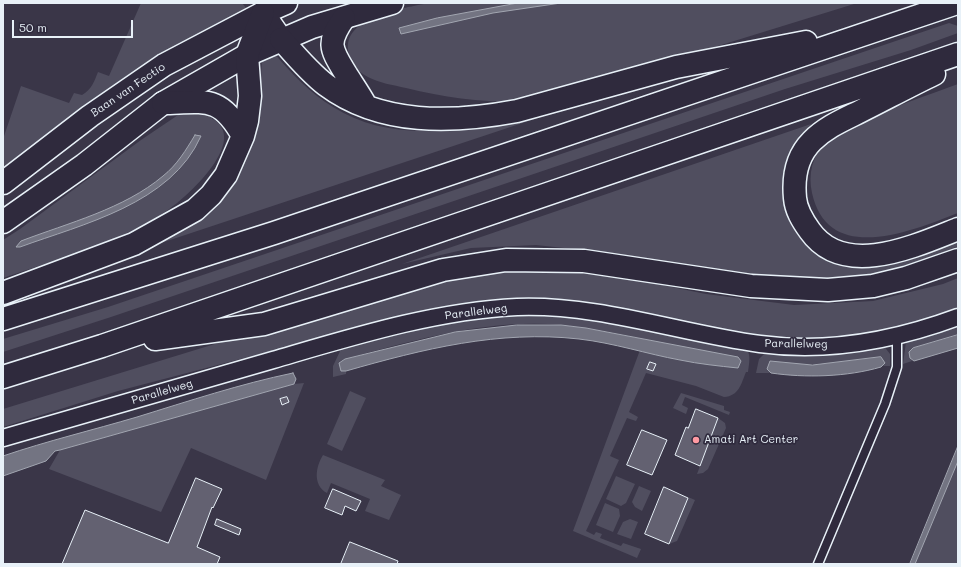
<!DOCTYPE html>
<style>
body{margin:0}
#map{position:relative;width:961px;height:567px;overflow:hidden;background:#3a3648;font-family:Mali,sans-serif}
canvas{display:block}
.frame{position:absolute;inset:0;border:4px solid #e8f1f8;pointer-events:none}
.scale{position:absolute;left:12px;top:20px;width:121px;height:18px;box-sizing:border-box;border:2px solid #e8f1f8;border-top:0;padding-left:5px;font-size:12px;line-height:14px;white-space:nowrap;color:#e8f1f8;-webkit-text-stroke:3px #2f2a3d;paint-order:stroke}
</style>
<div id="map">
<canvas width="961" height="567"></canvas>
<div class="frame"></div>
<div class="scale">50 m</div>
</div>
<script>
const ctx = document.querySelector('canvas').getContext('2d');
ctx.lineJoin = 'round';
function fillPath(path, color) { ctx.fillStyle = color; ctx.fill(path, 'evenodd'); }
function strokePath(path, color, width, dash) { ctx.strokeStyle = color; ctx.lineWidth = width; ctx.lineCap = dash ? 'butt' : 'round'; ctx.setLineDash(dash || []); ctx.stroke(path); }
function write(font, color, halo, rows, align = 'center') {
  ctx.font = font + ' Mali,sans-serif'; ctx.lineWidth = 3.5; ctx.setLineDash([]); ctx.textBaseline = 'middle'; ctx.strokeStyle = halo; ctx.fillStyle = color; for (const [text, x, y, turn = 0] of rows) {
    ctx.save(); ctx.translate(x, y); ctx.rotate((+turn || 0) * Math.PI / 180); ctx.textAlign = isNaN(turn) ? turn : align; if (halo) ctx.strokeText(text, 0, 0); ctx.fillText(text, 0, 0); ctx.restore();
  }
}
fillPath(new Path2D(`
 M141,3H242L247,9L199,34L156,59L3,173V139L21,86L69,103L74,93L82,95C92,89 94,82 98,72L109,76Z
 M429,3H854V4L718,46L517,102C479,102 443,97 406,88C393,85 379,83 368,77C358,72 352,65 349,54C339,17 404,8 429,3Z
 M949,23L958,26V33L911,50L785,89L111,317L3,352V339L108,307Z
 M273,52C291,73 310,93 333,107C395,146 468,129 534,112C565,104 597,96 628,88L152,246L252,139L259,114L262,58Z
 M958,84V213C912,231 828,266 812,193C808,174 812,157 825,143C835,132 849,127 862,121C893,107 925,96 958,84Z
 M181,113C187,113 195,112 202,113C207,114 213,119 217,122C244,145 187,197 168,210C119,243 58,259 3,278V240L20,229L141,140Z
 M811,124L790,154L786,166L784,190L819,253L958,235V246L896,272L868,279L795,283L611,253L536,245L471,248L402,264Z
 M535,268L608,274L706,294L794,305L873,301L943,284L958,278V311L868,335L799,340L748,336L604,306L394,319L118,391L3,427V409L293,320L474,270Z
 M513,313L594,317L747,349C751,356 749,364 748,372H746C741,384 739,396 724,397L696,386L646,373L629,412L638,417L636,421L627,418L610,456L619,460L586,531L594,535L596,532L602,534L600,538L621,546L623,543L641,549L637,558L573,531L640,350L680,360L721,366L740,363V361L727,355C672,347 618,331 563,325C489,318 415,340 345,359L339,362L343,371H346V374L333,377V366L342,347L430,324Z
 M958,325V335L910,350V358L912,361L903,364L906,342Z
 M883,345L890,354V366H883L885,363L857,361L802,365L770,361L769,372L771,373H756L759,359L766,352Z
 M304,383L266,480L191,448L161,512L49,469L60,450L294,384Z
 M350,391L366,398L342,451L327,444Z
 M681,393L724,406V410L730,412L729,415L685,397L682,405L688,408L686,414L673,408Z
 M718,418L725,423L726,428L708,469L703,473L697,474Z
 M323,455L385,480L381,486L401,495L389,520L365,511L370,499L331,483L327,493C312,485 316,466 323,455Z
 M958,461V564H915Z
 M616,476L635,484L626,503L621,506L606,499Z
 M639,486L651,491L642,511L635,507L632,502Z
 M688,497L695,500L677,541L669,544Z
 M605,503L619,509L620,516L613,532L596,525Z
 M630,519L638,522L631,539L617,534L623,522Z`), '#504e5f');
const water = new Path2D(`
 M518,3H561L493,13L401,34L399,28L437,18Z
 M195,135L201,136C171,204 83,224 20,247H16L21,241C68,223 124,209 163,176C177,165 186,150 195,135Z
 M517,325H561L586,328L738,357L741,361L738,368C719,366 699,364 680,360C647,354 614,343 579,339C499,330 423,349 346,371H341L339,363L345,359L455,332Z
 M958,335V348L914,361L910,358L909,352L913,348Z
 M881,357L885,363L881,367C847,377 805,378 771,373L767,369L770,361L812,365Z
 M293,373L296,379L294,384L60,450L55,451L46,461L3,476V456C47,441 93,430 137,417C189,401 240,384 293,373Z
 M958,446V461L915,564H910Z`);
fillPath(water, '#737482');
strokePath(water, '#a2a6b1', 1);
const building = new Path2D(`
 M650,362L656,364L653,371L647,369Z
 M287,397L289,402L282,405L280,399Z
 M696,409L718,418L700,466L675,455L686,427L688,428Z
 M642,430L667,440L652,475L627,465Z
 M196,478L222,489L213,508L212,507L197,547L220,557L217,564H62L85,510L168,543Z
 M664,487L688,498L669,544L645,534Z
 M333,489L361,501L356,511L345,506L342,515L325,508Z
 M217,519L241,529L239,535L215,525Z
 M350,542L398,561L397,564H341Z`);
fillPath(building, '#636171');
strokePath(building, '#e8f1f8', 1);
const service = new Path2D(`
 M818,564L885,404L897,367V336`);
const minor = new Path2D(`
 M3,438C93,412 183,386 273,360C352,337 434,311 517,307C600,304 679,333 760,344C827,353 896,340 958,317`);
const secondary = new Path2D(`
 M3,183L90,116L164,65L263,13
 M3,222L84,165L163,103L247,55`);
const primary = new Path2D(`
 M281,39L263,13L286,3
 M247,55L312,27L392,3`);
const motorway = new Path2D(`
 M344,18C326,44 331,49 346,74C353,85 360,95 366,106
 M281,39C295,55 309,72 326,85C381,126 453,123 517,111L676,67L806,42
 M934,74C909,86 885,99 861,111C843,120 826,127 812,141C797,156 793,177 795,198C796,210 802,220 810,231C844,279 915,246 958,229
 M163,103C206,102 220,95 243,136
 M3,293L134,244L195,210L211,195L226,175L243,136L247,121L250,96L247,55L263,13
 M3,319L274,233L957,3
 M155,339L264,324L443,270L506,260L584,261L751,286L828,290L873,286L906,278L958,260
 M3,377L102,346L958,54`);
strokePath(service, '#e8f1f8', 11);
strokePath(minor, '#e8f1f8', 19);
strokePath(secondary, '#e8f1f8', 25);
strokePath(primary, '#e8f1f8', 25);
strokePath(motorway, '#e8f1f8', 25);
strokePath(service, '#2f2a3d', 8);
strokePath(minor, '#2f2a3d', 16);
strokePath(secondary, '#2f2a3d', 22);
strokePath(primary, '#2f2a3d', 22);
strokePath(motorway, '#2f2a3d', 22);
for (const [x, y, r, color] of [
 [696,440,4,"#ff9aa2"]
]) { const dot = new Path2D(); dot.arc(x, y, r, 0, 2 * Math.PI); ctx.fillStyle = color; ctx.fill(dot); strokePath(dot, '#2f2a3d', 1.5); }
write('11px', '#e8f1f8', '#2f2a3d', [
 ["Baan van Fectio",128,90,-34],
 ["Parallelweg",476,312,-7],
 ["Parallelweg",796,344,1],
 ["Parallelweg",162,392,-16]
]);
write('11px', '#e8f1f8', '#2f2a3d', [
 ["Amati Art Center",704,440]
], 'left');
</script>
